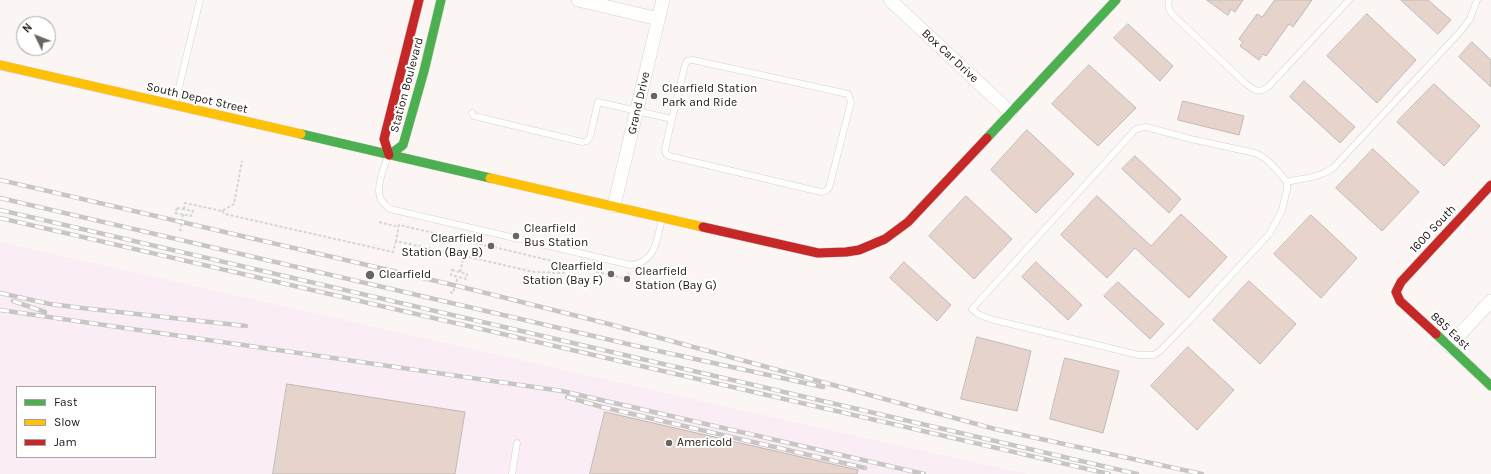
<!DOCTYPE html>
<style>
body{margin:0}
#map{position:relative;width:1491px;height:474px;overflow:hidden;background:#fbf6f4;font-family:Karla,sans-serif}
canvas{display:block}
.legend{position:absolute;left:16px;top:386px;width:140px;height:72px;box-sizing:border-box;background:#fff;border:1px solid #a5a2a0;margin:0;padding:5px 7px;list-style:none;font-size:12px;color:#1e1612}
.legend li{display:flex;align-items:center;gap:8px;height:20px}
.legend b{width:20px;border:1px solid #a5a2a0}
.north{position:absolute;left:16px;top:16px;width:40px;height:40px;box-sizing:border-box;background:#fff;border:1px solid #a5a2a0;border-radius:50%;rotate:313deg;font-size:11px;font-weight:700;line-height:16px;text-align:center;color:#1e1612}
.north::after{content:'';display:block;margin:auto;width:14px;height:18px;background:#6b6461;clip-path:polygon(50% 0,100% 100%,50% 72%,0 100%)}
</style>
<div id="map">
<canvas width="1491" height="474"></canvas>
<ul class="legend">
<li><b style="height:5px;background:#4caf50"></b>Fast</li>
<li><b style="height:5px;background:#ffc107"></b>Slow</li>
<li><b style="height:5px;background:#c62828"></b>Jam</li>
</ul>
<div class="north">N</div>
</div>
<script>
const ctx = document.querySelector('canvas').getContext('2d');
ctx.lineJoin = 'round';
function fillPath(path, color) { ctx.fillStyle = color; ctx.fill(path, 'evenodd'); }
function strokePath(path, color, width, dash) { ctx.strokeStyle = color; ctx.lineWidth = width; ctx.lineCap = dash ? 'butt' : 'round'; ctx.setLineDash(dash || []); ctx.stroke(path); }
function write(font, color, halo, rows, align = 'center') {
  ctx.font = font + ' Karla,sans-serif'; ctx.lineWidth = 4; ctx.setLineDash([]); ctx.textBaseline = 'middle'; ctx.strokeStyle = halo; ctx.fillStyle = color; for (const [text, x, y, turn = 0] of rows) {
    ctx.save(); ctx.translate(x, y); ctx.rotate((+turn || 0) * Math.PI / 180); ctx.textAlign = isNaN(turn) ? turn : align; if (halo) ctx.strokeText(text, 0, 0); ctx.fillText(text, 0, 0); ctx.restore();
  }
}
fillPath(new Path2D(`
 M0,242L780,419L1027,474H0ZM17,387H155V457H17Z`), '#fbedf5');
const building = new Path2D(`
 M1207,0H1243L1235,12L1231,9L1228,15Z
 M1275,0H1312L1293,27L1289,24L1266,56L1263,54L1259,60L1240,46L1243,42L1239,39L1257,14L1262,17Z
 M1401,0H1428L1451,20L1438,34Z
 M1367,14L1416,60L1377,103L1327,56Z
 M1128,24L1173,66L1160,81L1114,38Z
 M1472,42L1491,60V87L1459,57Z
 M1089,65L1136,108L1098,146L1052,104Z
 M1304,81L1355,127L1340,143L1290,97Z
 M1434,84L1480,126L1444,166L1397,122Z
 M1183,101L1244,116L1239,135L1178,120Z
 M1027,130L1074,174L1036,213L991,170Z
 M1373,149L1419,192L1382,231L1336,188Z
 M1135,156L1181,199L1169,213L1122,169Z
 M966,196L1012,239L974,279L929,236Z
 M1097,196L1151,246L1181,214L1227,257L1189,298L1135,248L1107,278L1061,235Z
 M1311,215L1357,258L1321,298L1274,254Z
 M904,262L951,305L937,321L890,278Z
 M1036,262L1082,305L1068,320L1022,277Z
 M1249,281L1296,324L1260,364L1213,320Z
 M1118,282L1164,324L1150,339L1104,296Z
 M977,337L1031,351L1017,411L961,399Z
 M1188,347L1234,390L1197,430L1151,386Z
 M1065,358L1119,371L1103,433L1050,419Z
 M287,384L465,412L455,474H273Z
 M605,412L858,470L857,474H590Z`);
fillPath(building, '#e6d4cc');
strokePath(building, '#bfb9b6', 1);
const lane = new Path2D(`
 M1169,0C1167,7 1169,10 1174,16L1245,83C1255,91 1259,94 1269,86L1349,0
 M175,104L200,0
 M472,113L474,116L582,142L587,141L590,137L598,102L672,119L665,149L666,154L669,156L821,192L826,191L829,188L851,102L848,94L693,60L687,61L685,65L672,119
 M388,156C384,167 375,189 381,200C383,203 387,206 390,209L631,265C656,263 657,238 662,219
 M1287,182C1278,171 1268,158 1255,153L1191,139L1146,127L1139,128L1135,130L972,309L978,314L990,319L1139,355H1154L1160,351L1190,320L1270,233L1282,210L1287,189V182C1303,178 1319,178 1333,168L1459,33L1470,19L1477,0
 M512,474L517,443`);
const street = new Path2D(`
 M578,0L659,19
 M890,0L1010,112
 M614,206L663,0
 M1449,346L1491,301`);
const fast = new Path2D(`
 M301,134L490,178
 M987,138L1116,0
 M389,155L403,145L424,71L441,0
 M1436,334L1491,386`);
const slow = new Path2D(`
 M0,65L301,134
 M490,178L703,227`);
const jam = new Path2D(`
 M389,155L384,139L419,0
 M703,227L818,253L846,252L859,250L885,239L908,222L987,138
 M1436,334L1400,301L1396,292L1401,282L1491,185`);
strokePath(lane, '#d6d0cd', 7);
strokePath(street, '#d6d0cd', 14);
strokePath(fast, '#d6d0cd', 10);
strokePath(slow, '#d6d0cd', 10);
strokePath(jam, '#d6d0cd', 10);
strokePath(new Path2D(`
 M177,208L193,211L191,216L175,213Z
 M184,209L185,203L222,211L234,204L242,161
 M222,211L225,214L393,252L396,241
 M183,214L180,230L184,231
 M379,222L399,227
 M464,256L534,272L563,273L566,271L569,265
 M452,270L467,274L466,279L451,275Z
 M460,272L464,256L396,241L399,225L443,235L459,240L498,248L627,279L629,272
 M450,292L453,293L458,277`), '#d6d5d4', 2, [3, 2]);
strokePath(lane, '#fefefd', 6);
strokePath(street, '#fefefd', 13);
strokePath(fast, '#4caf50', 9);
strokePath(slow, '#ffc107', 9);
strokePath(jam, '#c62828', 9);
const rail = new Path2D(`
 M0,180L462,287L605,323L995,429L1202,474
 M0,198L645,348L823,387
 M0,210L1137,474
 M0,218L1109,474
 M0,293L50,304L82,308L246,326
 M13,301L45,312
 M0,310L562,391L924,474
 M567,397L602,407L865,468`);
strokePath(rail, '#c7c6c5', 4.5);
strokePath(rail, '#fff', 3, [9]);
for (const [x, y, r, color] of [
 [654,96,4,"#6b6461"],
 [516,236,4,"#6b6461"],
 [491,246,4,"#6b6461"],
 [611,274,4,"#6b6461"],
 [370,275,5,"#6b6461"],
 [627,279,4,"#6b6461"],
 [669,443,4,"#6b6461"]
]) { const dot = new Path2D(); dot.arc(x, y, r, 0, 2 * Math.PI); ctx.fillStyle = color; ctx.fill(dot); strokePath(dot, '#fff', 1.5); }
write('12px', '#1e1612', '#fff', [
 ["Box Car Drive",950,56,43],
 ["Station Boulevard",407,85,-75],
 ["South Depot Street",197,98,13],
 ["Grand Drive",639,103,-77],
 ["1600 South",1433,229,-47],
 ["885 East",1450,331,43]
]);
write('12px', '#1e1612', '#fff', [
 ["Clearfield Station",662,89],
 ["Park and Ride",662,103],
 ["Clearfield",524,229],
 ["Bus Station",524,243],
 ["Clearfield",483,239,"right"],
 ["Station (Bay B)",483,253,"right"],
 ["Clearfield",603,267,"right"],
 ["Station (Bay F)",603,281,"right"],
 ["Clearfield",635,272],
 ["Station (Bay G)",635,286],
 ["Clearfield",379,275],
 ["Americold",677,443]
], 'left');
</script>
